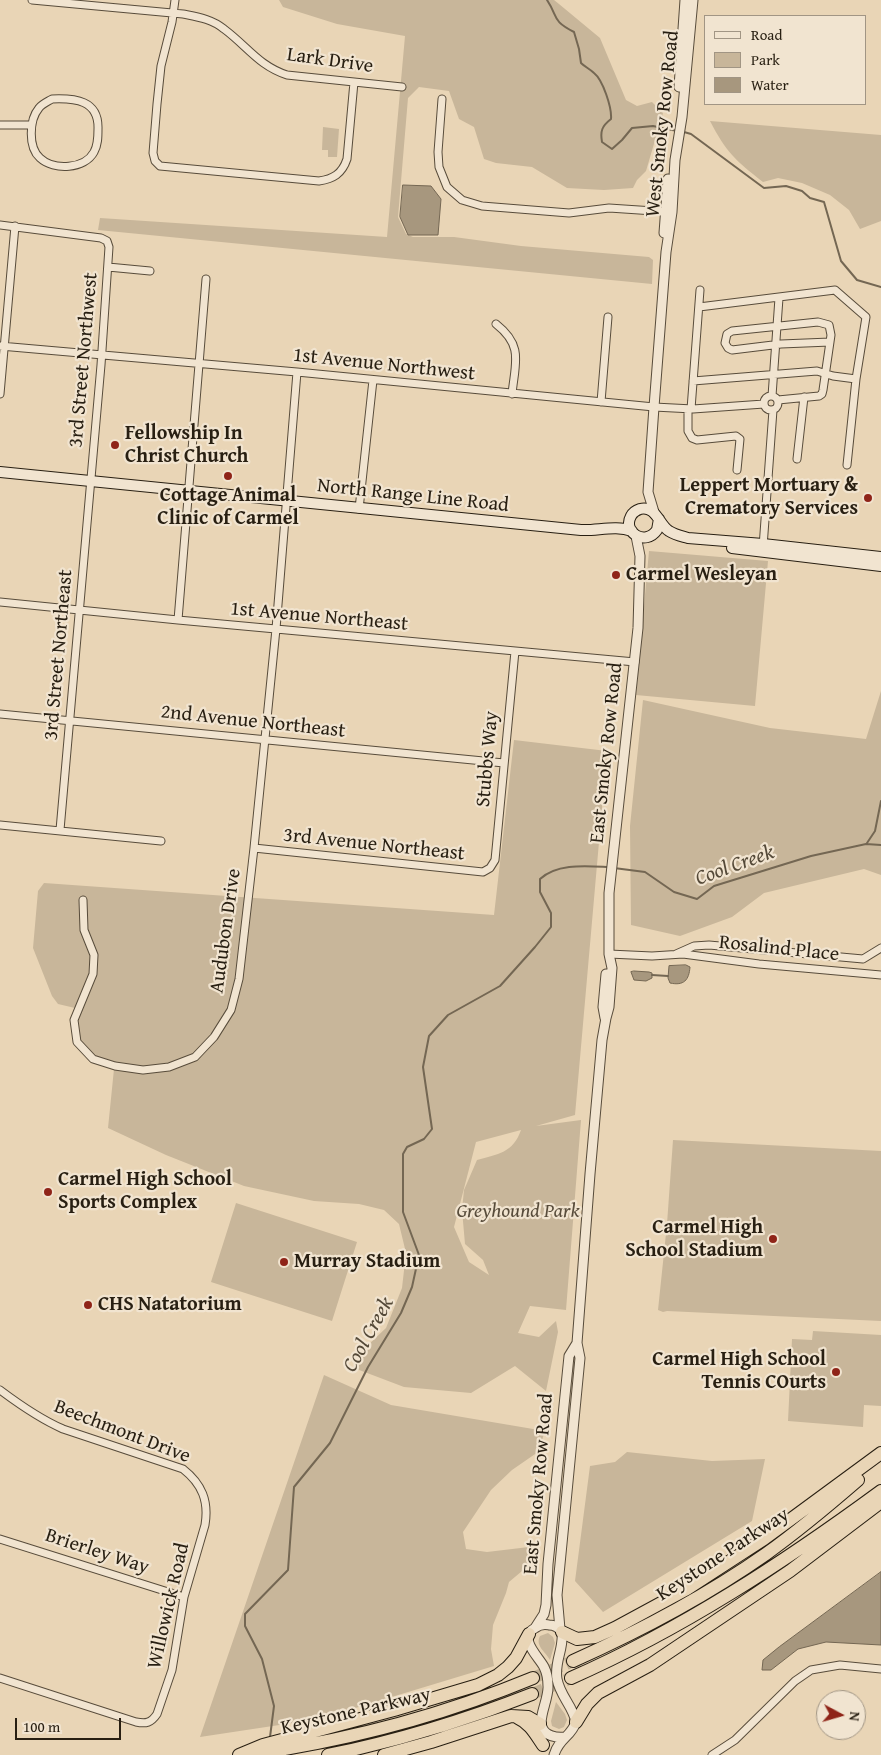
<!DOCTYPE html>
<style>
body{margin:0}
#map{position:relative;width:881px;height:1755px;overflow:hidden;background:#e9d5b6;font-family:"Gentium Book Plus",serif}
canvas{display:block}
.legend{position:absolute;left:704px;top:15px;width:162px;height:90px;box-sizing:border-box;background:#f1e4d0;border:1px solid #a19584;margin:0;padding:6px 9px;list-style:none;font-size:15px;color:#281f12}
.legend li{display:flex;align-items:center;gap:10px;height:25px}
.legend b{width:25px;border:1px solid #a19584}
.north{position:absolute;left:816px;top:1690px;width:50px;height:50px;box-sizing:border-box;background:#f1e4d0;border:1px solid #a19584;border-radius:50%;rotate:96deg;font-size:14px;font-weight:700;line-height:20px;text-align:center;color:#281f12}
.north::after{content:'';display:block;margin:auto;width:18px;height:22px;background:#8f2418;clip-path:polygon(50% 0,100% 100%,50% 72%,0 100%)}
.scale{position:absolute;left:15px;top:1718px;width:106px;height:22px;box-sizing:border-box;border:2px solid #281f12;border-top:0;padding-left:6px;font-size:15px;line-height:18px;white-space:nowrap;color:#281f12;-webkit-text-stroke:4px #f1e4d0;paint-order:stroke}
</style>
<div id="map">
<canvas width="881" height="1755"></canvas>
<ul class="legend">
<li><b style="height:6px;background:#f1e4d0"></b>Road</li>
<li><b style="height:14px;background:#c8b69a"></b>Park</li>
<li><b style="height:14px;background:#a7977e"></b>Water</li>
</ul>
<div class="north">N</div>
<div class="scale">100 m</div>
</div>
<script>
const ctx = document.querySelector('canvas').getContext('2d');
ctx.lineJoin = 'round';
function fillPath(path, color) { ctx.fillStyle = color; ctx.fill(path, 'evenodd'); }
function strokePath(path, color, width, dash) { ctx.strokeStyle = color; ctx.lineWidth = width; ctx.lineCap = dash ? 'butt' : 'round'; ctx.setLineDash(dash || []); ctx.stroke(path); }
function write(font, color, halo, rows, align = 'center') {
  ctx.font = font + ' "Gentium Book Plus",serif'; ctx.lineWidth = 4.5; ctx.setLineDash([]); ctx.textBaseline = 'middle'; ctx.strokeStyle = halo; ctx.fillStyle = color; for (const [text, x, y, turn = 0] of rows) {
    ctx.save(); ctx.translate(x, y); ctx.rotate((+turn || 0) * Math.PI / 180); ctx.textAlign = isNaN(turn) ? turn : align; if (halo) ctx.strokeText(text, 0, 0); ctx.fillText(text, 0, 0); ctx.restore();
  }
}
fillPath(new Path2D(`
 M279,0H554L559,4L600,38L626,100L637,106L652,102L663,113L646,171L637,180L633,188L604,190L567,188L532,167L496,163L484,159L474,127L459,119L449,91L419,87L408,98L398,217L406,234L413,237H454L521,246L649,257L653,260L652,284L98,230L100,218L387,237L405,36L337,24L283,7Z
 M710,121L881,135V221L860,229L849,210L830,195L802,183L778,178L763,182C736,161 726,152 710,121Z
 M323,127L339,129L337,157H328V150H322Z
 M649,551L768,561L755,706L636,695Z
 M881,691V875L864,869L764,893L732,917L680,936L631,925L630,826L643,700L770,728L866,739Z
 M514,740L607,751L575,1115L536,1126L581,1120L566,1310L530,1306L518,1333L539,1337L556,1321L558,1332L546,1391L515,1366L471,1393L404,1387L354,1368L366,1347L386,1328L402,1288L406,1253L399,1224L384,1210L359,1204L314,1201L244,1186L166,1155L108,1128L114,1069C78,1061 68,1043 75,1008L58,1004L52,996L33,948L38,891L44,883L494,915ZM521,1130C513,1153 498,1154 477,1160L464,1190L462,1210L465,1244L483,1260L489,1275L469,1262L454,1227L476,1142Z
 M673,1140L881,1151V1321L667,1311L663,1312L658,1310L667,1224Z
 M236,1203L357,1242L332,1321L211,1282Z
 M813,1331L881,1335V1406L864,1405L863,1427L788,1421L792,1339L812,1340Z
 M324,1375L391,1405L545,1431L538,1452L512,1470L491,1490L463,1532L466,1549L487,1552L529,1547L528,1566L509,1582L506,1593L493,1625L491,1649L494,1666L319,1719L200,1737Z
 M627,1452L712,1461L765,1459L752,1521L603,1612L575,1581L590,1466L615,1462Z
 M548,1633L553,1637L555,1643L550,1660C545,1651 535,1646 540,1636Z
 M556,1702L565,1714L567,1720L564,1727L559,1729L552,1726L551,1721Z`), '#c8b69a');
const water = new Path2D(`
 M403,185L431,186L441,199L438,235H408L400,217Z
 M686,965L690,967C689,980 684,986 670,983L668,978L669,966Z
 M634,971L649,972L652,973V978L646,981L634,980L631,972Z
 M881,1572V1645L826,1642L798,1649L771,1670H762L763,1660L779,1647Z`);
fillPath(water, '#a7977e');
strokePath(water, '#746753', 1);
strokePath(new Path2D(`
 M547,0C559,18 551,20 574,32L579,49L581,63C585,67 590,69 594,73C603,80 612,108 611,119C602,126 600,131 602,142L612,149L622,140L632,128L653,126L677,131
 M684,132L691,134L764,188L786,186L802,191L810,198L824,202L841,261L857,280L881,287
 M867,843L875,831L881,801
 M614,868L645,872L674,892L697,899L714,886L811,856L866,844L881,845
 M652,975L668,976
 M270,1737L274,1706L262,1659L245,1626V1614L288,1570L294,1487L330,1443L368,1367L401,1313L412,1287L419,1255L403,1212V1154L407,1147L424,1139L432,1129L423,1067L429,1036L448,1015L500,986L535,947L551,927V913L540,892V879C557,863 586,866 609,867`), '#746753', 2);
strokePath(new Path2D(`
 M533,1678L573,1661
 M532,1694L571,1678`), '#c2b195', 12, [12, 6]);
const minor = new Path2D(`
 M32,0L183,14C198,17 212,19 224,29C247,46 259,66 287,75L402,87
 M175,0L172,22L161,66L157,104L153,153L155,161L160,166L319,181C333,179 342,174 347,159L354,82
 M52,99C75,98 99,100 98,129C98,137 98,145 94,152C85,169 54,171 40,158C28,147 29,120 39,108C42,104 47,102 52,99Z
 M442,99L438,152L439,167L447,187L462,200L482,206L569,213L609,208L669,212
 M0,125H32
 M0,225L101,238L107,241L109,247L101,365L60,830
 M108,267L150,271
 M699,307L835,290L866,317L856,379L847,465
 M496,324C524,346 515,363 512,394
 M0,346L297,372L654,407L693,409L764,404
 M693,381L817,371L833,376L856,379
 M0,394L15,226
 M764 403a7 7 0 1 1 14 0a7 7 0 1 1-14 0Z
 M772,396L779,298
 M778,400L819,396L822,394L823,390L831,335L829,325L818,322L732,331L727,334L725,343L728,348L732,350L781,344L830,342
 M601,402L608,317
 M688,409V431L692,438L697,440L736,436L740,439L737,470
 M691,409L700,290
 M797,459L804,397
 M359,509L373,380
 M763,547L773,410
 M0,602L178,620L635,662
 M178,620L206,279
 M0,714L504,763
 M0,825L161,841
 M254,848L483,872L490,868L495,860L515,651
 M83,900L84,930L94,955L93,974L74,1020L77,1042L93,1059L115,1066L143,1070L169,1067L195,1057L214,1037L231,1010L239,979L254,848L276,629L297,372
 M609,954L652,956L683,954L759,964L881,975
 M676,954L694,946L709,945L863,959L881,948
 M0,1390C20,1405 40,1419 63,1429L183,1469C202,1484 209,1501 205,1525L184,1597L172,1670L157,1714C151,1723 146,1724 136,1722L0,1678
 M0,1539L184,1597
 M712,1755L735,1740L795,1681L811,1670L840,1665L881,1669`);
const tertiary = new Path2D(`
 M679,87L685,0
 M664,233L668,179
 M654,512L648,492L654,407L666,252L672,212L675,160L682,117L693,0
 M605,1018L603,1007L606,974
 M535,1628L544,1614L546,1605L548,1564L569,1356L577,1343
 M560,1629L557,1595L580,1358L577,1343L590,1174L602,1040L606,1018L609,1007L612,968L609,954V893L638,628L640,556L636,536
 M554,1755C559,1738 571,1737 576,1722C573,1706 560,1696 557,1679C554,1662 564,1649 562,1632C559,1628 555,1625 549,1625C545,1624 539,1625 535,1628C517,1638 539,1657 544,1667C547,1673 548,1680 548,1686C549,1698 538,1718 542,1727C545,1736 556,1738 565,1737`);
const secondary = new Path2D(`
 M0,472L581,530C597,531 616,525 632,531
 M659,519L657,530C645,547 622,532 631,516C633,512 637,510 640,509C656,505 659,525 669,531C675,535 681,536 688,538L763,544L881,557
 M732,548L881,566`);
const motorway = new Path2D(`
 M562,1632L577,1639L595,1637L615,1628L687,1589L764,1539L881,1453
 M573,1661C640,1631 706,1596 766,1554C798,1531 828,1506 858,1480
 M571,1678C682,1629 783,1563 881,1491
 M518,1718C530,1723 536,1735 543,1745
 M576,1722L587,1704L598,1693L650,1665L790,1571L881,1502
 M260,1753C353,1739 446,1714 533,1678
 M239,1755L263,1745L394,1710L478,1685L498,1675L508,1667L516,1658L529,1634
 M328,1755C397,1741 466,1720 532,1694
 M384,1755L431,1742L511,1716L528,1717L540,1724`);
strokePath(minor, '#584c3b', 9);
strokePath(tertiary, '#584c3b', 11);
strokePath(secondary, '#281f12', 12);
strokePath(motorway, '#281f12', 14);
strokePath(minor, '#f1e4d0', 7);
strokePath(tertiary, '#f1e4d0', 9);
strokePath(secondary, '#f1e4d0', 10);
strokePath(motorway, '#e9d5b6', 12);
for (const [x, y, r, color] of [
 [115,445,5,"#8f2418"],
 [228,476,5,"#8f2418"],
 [868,498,5,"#8f2418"],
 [616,575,5,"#8f2418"],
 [48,1192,5,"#8f2418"],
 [773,1239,5,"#8f2418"],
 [284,1262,5,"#8f2418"],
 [88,1305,5,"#8f2418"],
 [836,1372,5,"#8f2418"]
]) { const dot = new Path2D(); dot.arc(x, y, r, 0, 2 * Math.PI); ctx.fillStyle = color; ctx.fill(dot); strokePath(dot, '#f1e4d0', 2); }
write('20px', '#281f12', '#f1e4d0', [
 ["Lark Drive",330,61,8],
 ["West Smoky Row Road",663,124,-84],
 ["3rd Street Northwest",84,360,-85],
 ["1st Avenue Northwest",384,365,6],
 ["North Range Line Road",413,496,6],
 ["1st Avenue Northeast",319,617,5],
 ["3rd Street Northeast",59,655,-85],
 ["2nd Avenue Northeast",253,722,6],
 ["East Smoky Row Road",607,753,-84],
 ["Stubbs Way",488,759,-85],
 ["3rd Avenue Northeast",374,845,6],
 ["Audubon Drive",226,931,-82],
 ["Rosalind Place",779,949,6],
 ["Beechmont Drive",122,1432,21],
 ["East Smoky Row Road",539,1484,-85],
 ["Brierley Way",97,1552,18],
 ["Keystone Parkway",723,1555,-33],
 ["Willowick Road",169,1606,-77],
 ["Keystone Parkway",356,1712,-13]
]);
write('bold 20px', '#281f12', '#f1e4d0', [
 ["Fellowship In",125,434],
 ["Christ Church",125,457],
 ["Leppert Mortuary &",858,486,"right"],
 ["Crematory Services",858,509,"right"],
 ["Cottage Animal",228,496,"center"],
 ["Clinic of Carmel",228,519,"center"],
 ["Carmel Wesleyan",626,575],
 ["Carmel High School",58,1180],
 ["Sports Complex",58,1203],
 ["Carmel High",763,1228,"right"],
 ["School Stadium",763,1251,"right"],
 ["Murray Stadium",294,1262],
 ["CHS Natatorium",98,1305],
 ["Carmel High School",826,1360,"right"],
 ["Tennis COurts",826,1383,"right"]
], 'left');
write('italic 20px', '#584c3b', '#f1e4d0', [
 ["Greyhound Park",518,1212]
]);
write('italic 21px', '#544938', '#f1e4d0', [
 ["Cool Creek",735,866,-20],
 ["Cool Creek",369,1335,-61]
]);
</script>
